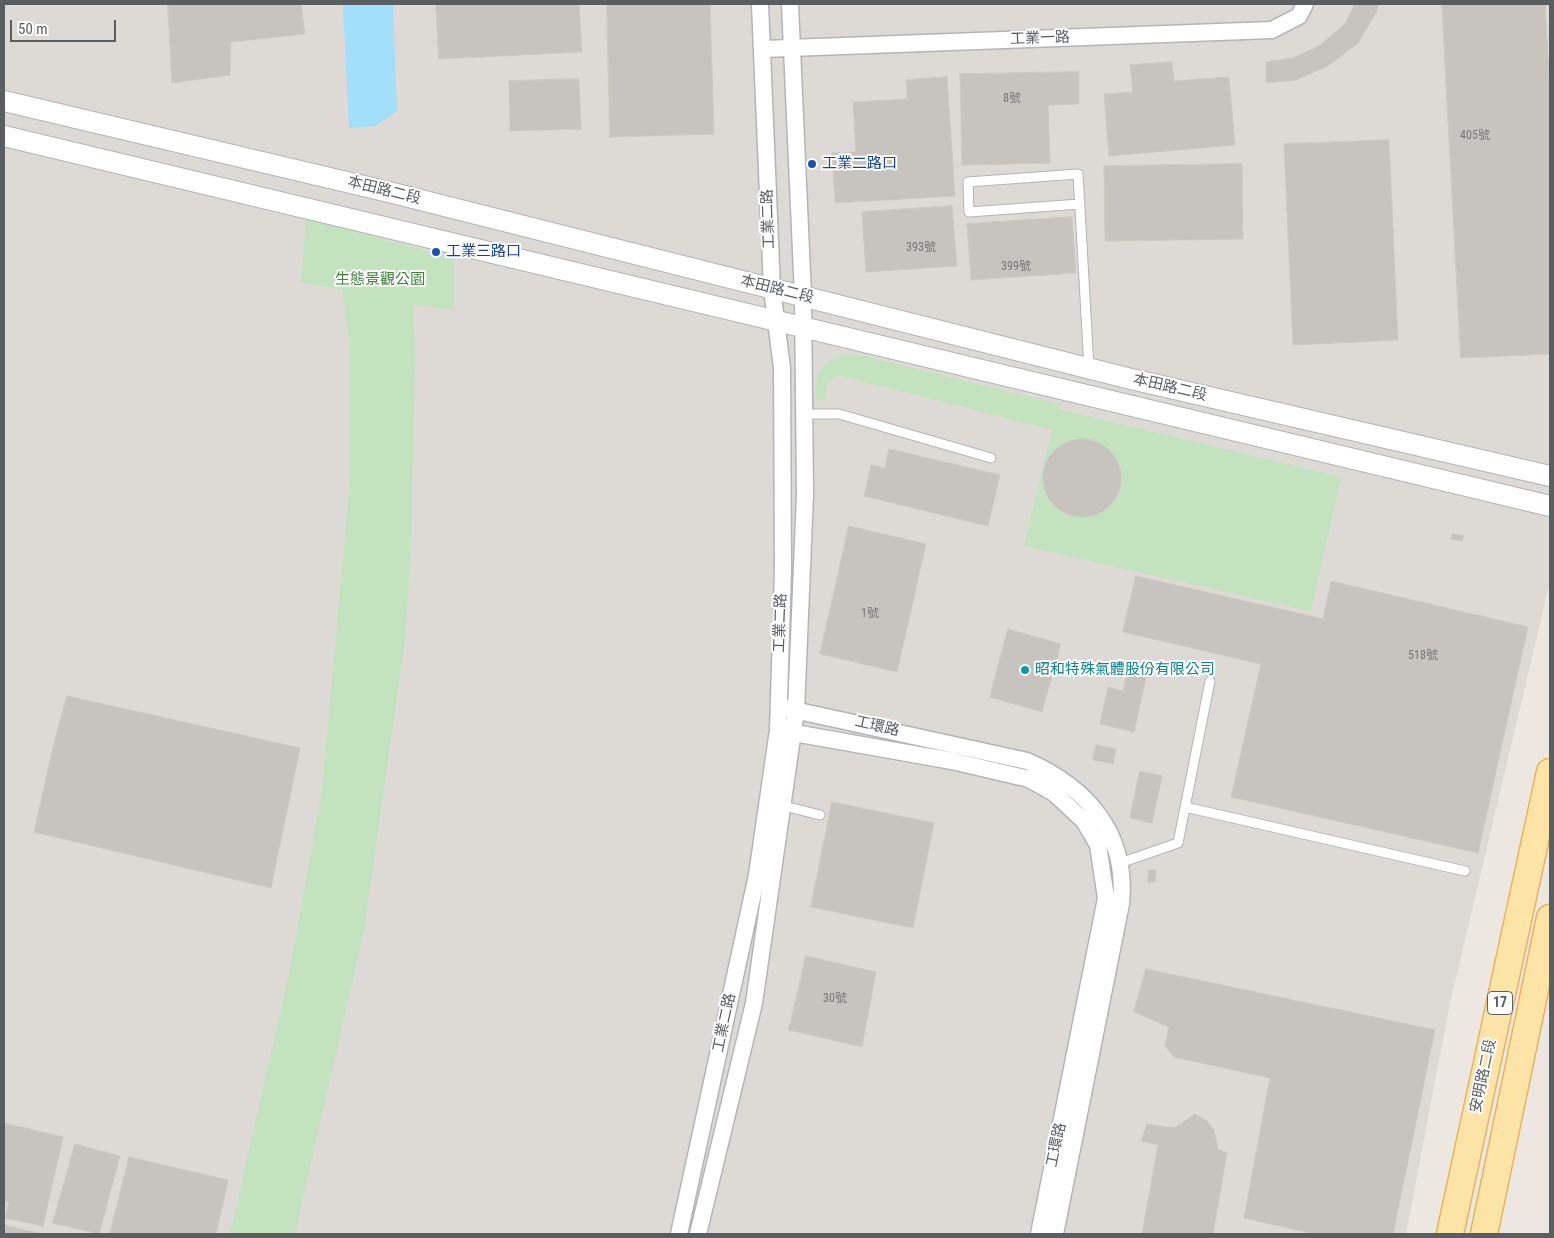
<!DOCTYPE html>
<meta charset="utf-8">
<style>
body{margin:0}
#map{position:relative;width:1554px;height:1238px;overflow:hidden;background:#ece8e1;font-family:"Roboto Condensed",sans-serif}
canvas{display:block}
.frame{position:absolute;inset:0;border:5px solid #595e61;pointer-events:none}
.scale{position:absolute;left:10px;top:20px;width:106px;height:22px;box-sizing:border-box;border:2px solid #595e61;border-top:0;padding-left:6px;font-size:15px;line-height:18px;white-space:nowrap;color:#595e61;-webkit-text-stroke:4px #fff;paint-order:stroke}
</style>
<div id="map">
<canvas width="1554" height="1238"></canvas>
<div class="frame"></div>
<div class="scale">50 m</div>
</div>
<script>
const ctx = document.querySelector('canvas').getContext('2d');
ctx.lineJoin = 'round';
function fillPath(path, color) { ctx.fillStyle = color; ctx.fill(path, 'evenodd'); }
function strokePath(path, color, width, dash) { ctx.strokeStyle = color; ctx.lineWidth = width; ctx.lineCap = dash ? 'butt' : 'round'; ctx.setLineDash(dash || []); ctx.stroke(path); }
function write(font, color, halo, rows, align = 'center') {
  ctx.font = font + ' "Roboto Condensed","Noto Sans TC",sans-serif'; ctx.lineWidth = 4; ctx.setLineDash([]); ctx.textBaseline = 'middle'; ctx.strokeStyle = halo; ctx.fillStyle = color; for (const [text, x, y, turn = 0] of rows) {
    ctx.save(); ctx.translate(x, y); ctx.rotate((+turn || 0) * Math.PI / 180); ctx.textAlign = isNaN(turn) ? turn : align; if (halo) ctx.strokeText(text, 0, 0); ctx.fillText(text, 0, 0); ctx.restore();
  }
}
fillPath(new Path2D(`
 M4,4H1550V582L1450,1003L1406,1234H4Z`), '#dddad5');
fillPath(new Path2D(`
 M306,219L454,258V310L413,304L415,359L411,547L405,640L364,930L295,1234H230L289,974L322,790L350,480V345L342,290L301,282Z
 M840,356H864L1059,404L1058,409L1341,477L1311,611L1024,546L1052,430L838,375L827,384L825,401L816,399C816,372 816,369 840,356Z`), '#c2e3be');
fillPath(new Path2D(`
 M343,4H393L397,111L375,126L349,128Z`), '#a1dffb');
const building = new Path2D(`
 M168,4H301L305,34L231,42L230,75L172,83Z
 M436,4H579L582,52L439,59Z
 M607,4H710L714,134L610,137Z
 M1355,4H1378L1377,11L1358,43L1328,66L1296,80L1266,83V62L1293,58L1319,46L1345,24Z
 M1442,4H1545L1550,93V354L1461,358Z
 M1172,62L1174,81L1229,77L1235,145L1109,156L1104,94L1133,92L1130,65Z
 M1079,72V104L1048,105L1050,163L962,165L960,74Z
 M947,77L955,196L835,203L832,153L856,152L853,102L907,99L906,80Z
 M579,79L581,129L510,131L509,81Z
 M1389,140L1398,340L1293,345L1284,144Z
 M1242,164L1243,239L1105,241L1104,166Z
 M952,206L957,266L866,272L862,212Z
 M1072,217L1076,273L971,280L967,224Z
 M1043 478a39 39 0 1 1 78 0a39 39 0 1 1-78 0Z
 M889,449L1000,475L988,526L864,496L871,465L885,468Z
 M849,526L926,544L897,672L820,654Z
 M1452,534L1464,536L1462,541L1451,539Z
 M1136,576L1323,619L1331,581L1528,627L1478,853L1231,797L1261,664L1123,632Z
 M1008,629L1061,644L1042,712L990,697Z
 M1127,673L1146,677L1134,732L1100,724L1108,687L1123,691Z
 M67,696L300,748L271,888L34,832L54,743Z
 M1096,745L1116,749L1113,764L1093,760Z
 M1140,771L1162,776L1152,823L1130,818Z
 M832,802L934,823L913,928L811,907Z
 M1149,870H1156L1155,882H1148Z
 M806,956L876,972L862,1047L789,1030Z
 M1146,969L1435,1030L1393,1234H1314L1244,1218L1270,1078L1174,1057L1165,1046L1169,1027L1134,1012Z
 M1195,1114L1207,1121L1214,1130L1218,1149L1227,1153L1213,1234H1142L1158,1145L1141,1141L1147,1124L1175,1128Z
 M4,1123L63,1137L43,1226L5,1218L9,1202L4,1201Z
 M75,1144L120,1156L99,1234L53,1223Z
 M129,1157L228,1180L216,1234H110Z
 M4,1225L42,1234H4Z`);
fillPath(building, '#c7c3be');
strokePath(building, '#d0c9c0', 1);
const service = new Path2D(`
 M1080,204L969,212L968,182L1078,174L1089,368
 M804,414H839L991,458
 M780,805L820,815
 M1185,807L1465,871
 M1120,863L1178,843L1210,681`);
const minor = new Path2D(`
 M763,49L1272,30L1299,16L1305,4
 M785,708L1027,761C1088,788 1128,834 1121,904L1055,1234
 M783,731L952,761L1029,779L1054,793L1084,821L1098,845L1106,898L1039,1234
 M679,1234L757,875L778,730L783,569L782,368L772,289L760,4
 M698,1234L754,1003L796,710L805,495L803,296L790,4`);
const tertiary = new Path2D(`
 M4,101L393,193L1127,378L1550,476
 M4,136L1550,506`);
const primary = new Path2D(`
 M1450,1234L1550,772
 M1484,1234L1550,918`);
strokePath(service, '#b2b5b8', 11);
strokePath(minor, '#b2b5b8', 19);
strokePath(tertiary, '#b2b5b8', 22);
strokePath(primary, '#ebb25b', 29);
strokePath(service, '#fff', 9);
strokePath(minor, '#fff', 16);
strokePath(tertiary, '#fff', 20);
strokePath(primary, '#fce4a6', 26);
for (const [x, y, r, color] of [
 [812,164,5,"#1a4fb4"],
 [436,252,5,"#1a4fb4"],
 [1025,670,5,"#0f9aa8"]
]) { const dot = new Path2D(); dot.arc(x, y, r, 0, 2 * Math.PI); ctx.fillStyle = color; ctx.fill(dot); strokePath(dot, '#fff', 2); }
write('12px', '#747778', null, [
 ["8號",1012,99],
 ["405號",1475,136],
 ["393號",921,248],
 ["399號",1016,267],
 ["1號",870,614],
 ["518號",1423,656],
 ["30號",835,999]
]);
for (const [x, y, w] of [
 [1500,1003,25]
]) { const box = new Path2D(); box.roundRect(x - w / 2, y - 11.5, w, 23, 4); ctx.fillStyle = '#fff'; ctx.fill(box); strokePath(box, '#595e61', 1); }
write('bold 14px', '#595e61', null, [
 ["17",1500,1003]
]);
write('15px', '#595e61', '#fff', [
 ["工業一路",1040,39,-2],
 ["本田路二段",384,191,14],
 ["工業二路",769,219,-92],
 ["本田路二段",777,290,14],
 ["本田路二段",1170,388,13],
 ["工業二路",781,623,-88],
 ["工環路",877,727,13],
 ["工業二路",725,1023,-78],
 ["安明路二段",1484,1076,-78],
 ["工環路",1057,1145,-78]
]);
write('15px', '#164399', '#fff', [
 ["工業二路口",822,164],
 ["工業三路口",446,252]
], 'left');
write('15px', '#3d8238', '#fff', [
 ["生態景觀公園",380,280]
]);
write('15px', '#0d838f', '#fff', [
 ["昭和特殊氣體股份有限公司",1035,670]
], 'left');
</script>
